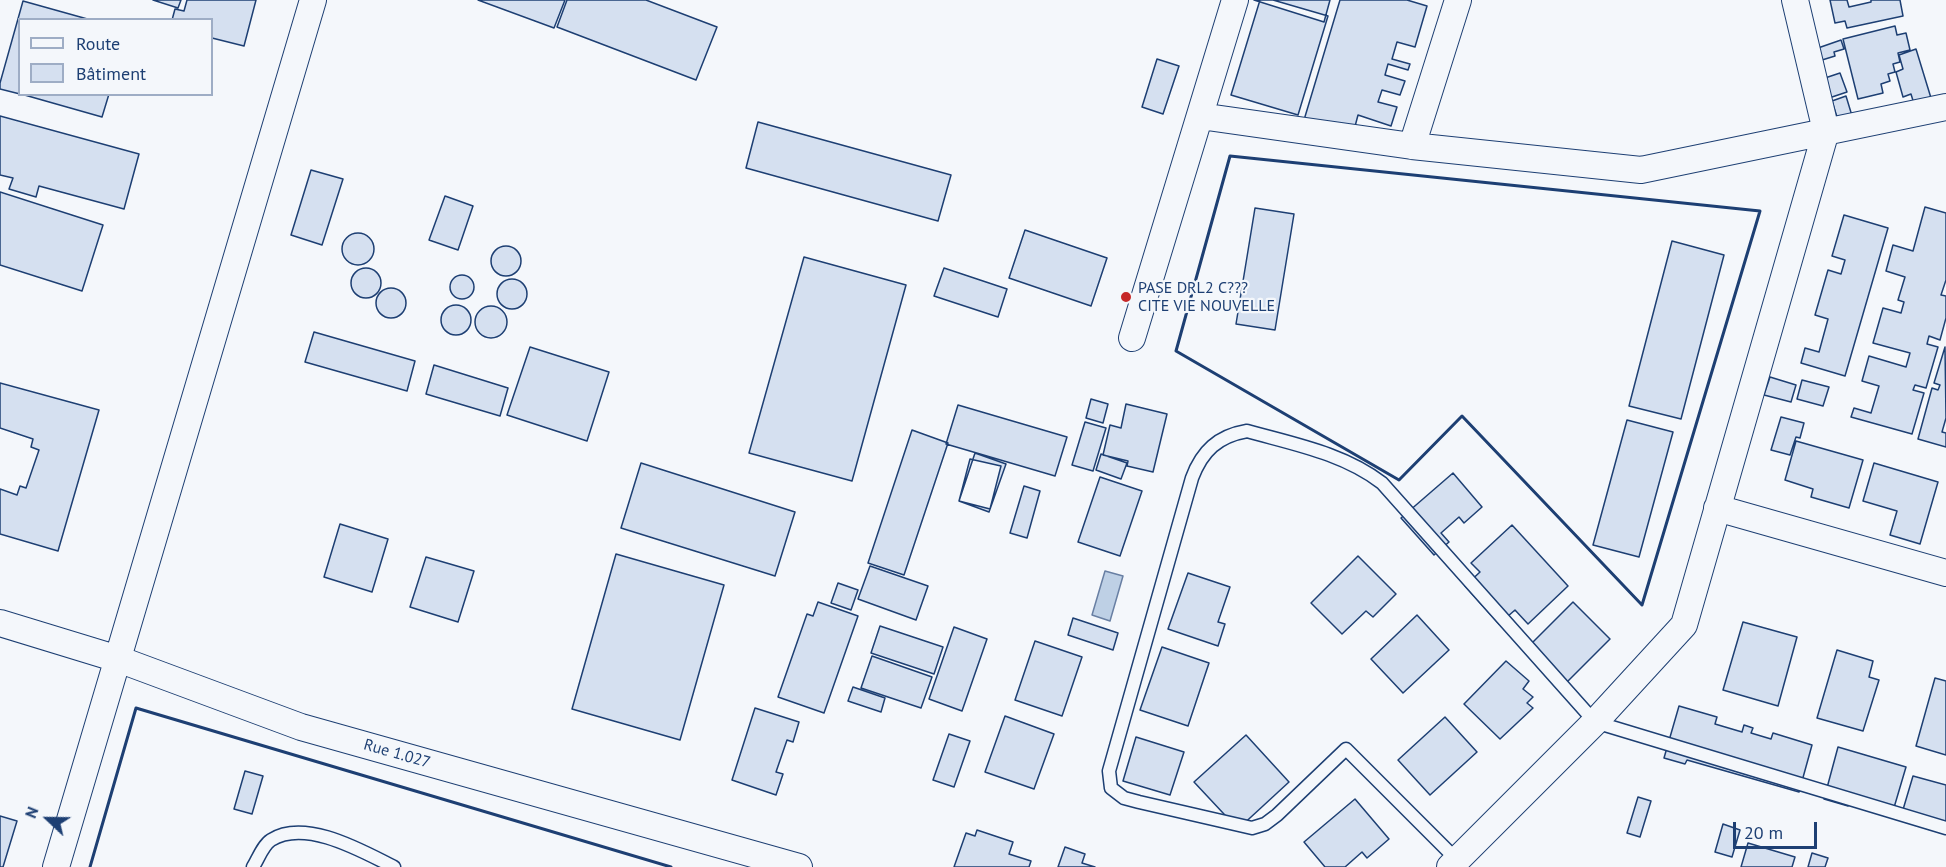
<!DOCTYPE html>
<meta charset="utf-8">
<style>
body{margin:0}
#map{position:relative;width:1946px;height:867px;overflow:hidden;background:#f4f7fb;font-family:"PT Sans",sans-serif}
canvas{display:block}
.legend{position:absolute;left:18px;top:18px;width:195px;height:78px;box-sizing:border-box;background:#f4f7fb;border:2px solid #9eadc5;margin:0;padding:8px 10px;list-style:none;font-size:18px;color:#1d3f73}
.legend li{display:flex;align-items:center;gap:12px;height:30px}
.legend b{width:30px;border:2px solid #9eadc5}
.north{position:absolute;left:18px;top:789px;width:60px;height:60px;-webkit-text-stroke:4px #f4f7fb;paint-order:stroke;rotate:292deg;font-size:16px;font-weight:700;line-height:24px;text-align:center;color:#1d3f73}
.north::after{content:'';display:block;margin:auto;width:21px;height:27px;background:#1d3f73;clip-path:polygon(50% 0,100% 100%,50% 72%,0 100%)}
.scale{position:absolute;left:1733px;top:822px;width:84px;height:27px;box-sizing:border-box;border:3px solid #1d3f73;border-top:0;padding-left:8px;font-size:18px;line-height:21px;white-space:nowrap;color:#1d3f73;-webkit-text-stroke:4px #f4f7fb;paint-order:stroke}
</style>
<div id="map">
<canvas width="1946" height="867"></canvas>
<ul class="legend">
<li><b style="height:8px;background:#f4f7fb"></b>Route</li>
<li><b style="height:16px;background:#d5e0f0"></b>Bâtiment</li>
</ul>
<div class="north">N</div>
<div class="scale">20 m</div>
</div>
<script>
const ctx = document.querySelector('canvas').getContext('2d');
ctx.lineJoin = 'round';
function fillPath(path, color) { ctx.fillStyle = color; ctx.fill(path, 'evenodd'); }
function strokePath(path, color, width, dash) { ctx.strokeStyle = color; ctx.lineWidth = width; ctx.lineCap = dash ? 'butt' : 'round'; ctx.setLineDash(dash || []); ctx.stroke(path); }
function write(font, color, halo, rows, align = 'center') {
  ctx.font = font + ' "PT Sans",sans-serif'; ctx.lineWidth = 4.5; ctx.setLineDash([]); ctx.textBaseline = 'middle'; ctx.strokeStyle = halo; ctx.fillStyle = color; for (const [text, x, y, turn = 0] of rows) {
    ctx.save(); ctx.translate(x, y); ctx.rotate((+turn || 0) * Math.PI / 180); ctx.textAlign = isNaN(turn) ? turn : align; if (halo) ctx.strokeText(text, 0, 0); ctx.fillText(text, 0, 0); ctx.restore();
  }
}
const water = new Path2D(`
 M1105,571L1123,576L1110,621L1092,615Z`);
fillPath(water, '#bed0e5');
strokePath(water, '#687fa3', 1.5);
const building = new Path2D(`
 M153,0H181L178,8Z
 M187,0H256L244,46L212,38V20H172L175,9L184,11Z
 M478,0H565L554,28Z
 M567,0H646L717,27L696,80L557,27Z
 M1254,0H1330L1324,22Z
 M1260,0H1273L1328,16L1298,115L1231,95Z
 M1340,0H1407L1427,6L1415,47L1397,42L1392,59L1410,64L1408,70L1388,64L1385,75L1405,81L1400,95L1382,90L1378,102L1397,107L1391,126L1358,115L1353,134L1304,120Z
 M1830,0H1847L1849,7L1871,2V0H1900L1903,16L1847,28L1845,21L1835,23Z
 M23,1L91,20H20V94L0,89V83Z
 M1895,26L1897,35L1906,33L1910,50L1898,53L1900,62L1893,64L1895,72L1888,74L1890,81L1881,84L1883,93L1858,99L1843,39Z
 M1841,40L1844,49L1834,52L1835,56L1822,60L1818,48Z
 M1916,49L1931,98L1914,104L1911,94L1903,97L1896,72L1903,69L1899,55Z
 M1157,59L1179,66L1163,114L1142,107Z
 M1840,73L1847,92L1826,99L1819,80Z
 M21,94H109L102,117Z
 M1846,96L1856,129L1842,133L1832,101Z
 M0,116L139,154L124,209L39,186L36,197L9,189L13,178L0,175Z
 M758,122L951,175L938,221L746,168Z
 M311,170L343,179L322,245L291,235Z
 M0,192L103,225L82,291L0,265Z
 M445,196L473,206L458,250L429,240Z
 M1925,207L1946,213V280L1941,295L1946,296V318L1940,340L1929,336L1927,344L1938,347L1926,388L1915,385L1913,390L1924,393L1912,434L1851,417L1854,408L1871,413L1879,386L1862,381L1869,356L1906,367L1910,353L1873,343L1883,308L1901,313L1904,302L1898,300L1905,277L1886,271L1893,245L1913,251Z
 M1255,208L1294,214L1275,330L1236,324Z
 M1844,215L1888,228L1845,376L1801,363L1805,348L1819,352L1828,319L1815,315L1828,270L1841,274L1845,260L1832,256Z
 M1025,230L1107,258L1091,306L1009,278Z
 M342 249a16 16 0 1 1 32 0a16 16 0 1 1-32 0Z
 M1672,241L1724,255L1681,419L1629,406Z
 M491 261a15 15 0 1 1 30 0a15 15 0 1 1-30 0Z
 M804,257L906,285L852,481L749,453Z
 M351 283a15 15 0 1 1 30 0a15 15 0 1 1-30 0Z
 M944,268L1007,289L998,317L934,296Z
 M450 287a12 12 0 1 1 24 0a12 12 0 1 1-24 0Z
 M497 294a15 15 0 1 1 30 0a15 15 0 1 1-30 0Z
 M376 303a15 15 0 1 1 30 0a15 15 0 1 1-30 0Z
 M441 320a15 15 0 1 1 30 0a15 15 0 1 1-30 0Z
 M475 322a16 16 0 1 1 32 0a16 16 0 1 1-32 0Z
 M314,332L415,361L407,391L305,362Z
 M530,347L609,372L587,441L507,415Z
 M1945,347L1946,418L1942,432L1946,433V447L1918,439L1932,388L1938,390L1940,385L1934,383Z
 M434,365L508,388L500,416L426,394Z
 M1770,377L1796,385L1791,402L1764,395Z
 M1802,380L1829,387L1823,406L1797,399Z
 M0,383L99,410L58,551L0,534V489L17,495L20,486L26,488L39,450L31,447L33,439L0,428Z
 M1091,399L1108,404L1103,423L1086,418Z
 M1126,404L1167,414L1153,472L1127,466L1128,461L1103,455L1110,425L1121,428Z
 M958,405L1067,437L1055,476L946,444Z
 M1781,417L1804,423L1800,438L1796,437L1790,455L1771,450Z
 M1627,420L1673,432L1639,557L1593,545Z
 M1085,422L1106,428L1093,471L1072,465Z
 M912,430L948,443L904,575L868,563Z
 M1796,441L1863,460L1849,508L1811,497L1813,489L1785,480Z
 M975,453L1006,464L989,512L959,501Z
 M1101,454L1127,463L1121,479L1096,470Z
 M970,459L1001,466L990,509L959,501Z
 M641,463L795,512L775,576L621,528Z
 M1874,463L1938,482L1920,544L1890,535L1897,511L1863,501Z
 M1453,473L1482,507L1464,523L1459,517L1441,533L1449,542L1434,555L1401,518Z
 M1100,477L1142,491L1120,556L1078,542Z
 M1024,486L1040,491L1027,538L1010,533Z
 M340,524L388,539L372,592L324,577Z
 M1512,525L1568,586L1528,624L1515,610L1499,624L1465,586L1480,572L1471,563Z
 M616,554L724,585L680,740L572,709Z
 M1358,556L1396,594L1373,617L1366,611L1342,634L1311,603Z
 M426,557L474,571L458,622L410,607Z
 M870,566L928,586L916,620L858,599Z
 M1188,573L1230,587L1218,622L1225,624L1218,646L1168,629Z
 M838,583L858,590L851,610L831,603Z
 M818,602L858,616L824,713L778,697L807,614L813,616Z
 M1573,602L1610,639L1563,686L1526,649Z
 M1417,615L1449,650L1403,693L1371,659Z
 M1073,618L1118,633L1113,650L1068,635Z
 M1743,622L1797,637L1778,706L1723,690Z
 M880,626L943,647L934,674L871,653Z
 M954,627L987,639L962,711L929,699Z
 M1035,641L1082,657L1062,716L1015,700Z
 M1162,647L1209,663L1188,726L1140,710Z
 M1837,650L1873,661L1869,677L1879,680L1863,731L1817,718Z
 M872,656L932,677L921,708L861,688Z
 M1506,661L1529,681L1523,689L1533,697L1527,703L1533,708L1500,739L1464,704Z
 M1935,678L1946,681V755L1916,746Z
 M853,687L885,698L881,712L848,701Z
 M1679,706L1717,717L1715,724L1742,732L1744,725L1753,728L1751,733L1771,739L1773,733L1812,745L1799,792L1687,760L1685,764L1664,758Z
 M755,708L799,722L793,742L787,740L776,772L783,774L776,795L732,780Z
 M1005,716L1054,734L1034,789L985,772Z
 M1445,717L1477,752L1430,795L1398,760Z
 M949,734L970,741L954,787L933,780Z
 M1246,735L1289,782L1238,829L1194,782Z
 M1136,737L1184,752L1170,795L1123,781Z
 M1838,747L1906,767L1893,811L1850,798L1848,806L1824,799Z
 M245,771L263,776L252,814L234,809Z
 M1913,776L1946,785V826L1902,813Z
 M1638,797L1651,801L1640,837L1627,833Z
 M1355,799L1389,839L1367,858L1362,852L1345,867H1325L1304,842Z
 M0,816L17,821L3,867H0Z
 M1723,824L1740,830L1732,857L1715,852Z
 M977,830L1013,842L1009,854L1031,861L1029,867H954L966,833L975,836Z
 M1748,843L1795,857L1792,867H1741Z
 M1065,847L1085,854L1082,863L1095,867H1058Z
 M1812,853L1828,858L1825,867H1808Z`);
fillPath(building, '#d5e0f0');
strokePath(building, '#1d3f73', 1.5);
const lane = new Path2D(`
 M1457,860L1346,749L1277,815L1265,824L1252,828L1139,802L1124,798L1111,788L1109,771L1192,478C1202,451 1218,436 1247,431C1293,444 1343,453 1382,483L1595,722L1946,828
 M253,867C258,859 263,845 271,840C305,818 362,851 394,867`);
const street = new Path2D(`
 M1200,116L1412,146L1641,170L1946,107
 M1412,146L1458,0
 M1132,338L1235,0
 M1717,508L1946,573
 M0,623L118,659L301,727L799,867
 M56,867L313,0
 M1450,867L1595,722L1684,625L1826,131L1795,0`);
strokePath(lane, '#1d3f73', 15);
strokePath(street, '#1d3f73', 28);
strokePath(lane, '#f4f7fb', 12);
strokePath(street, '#f4f7fb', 26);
strokePath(new Path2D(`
 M1230,156L1760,211L1642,605L1462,416L1399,480L1176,351Z
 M90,867L136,708L671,867`), '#1d3f73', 3);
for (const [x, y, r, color] of [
 [1126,297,6,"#c62828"]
]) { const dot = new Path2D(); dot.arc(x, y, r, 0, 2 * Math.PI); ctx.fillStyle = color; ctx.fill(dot); strokePath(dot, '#f4f7fb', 2); }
write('16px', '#1d3f73', '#f4f7fb', [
 ["PASE DRL2 C???",1138,288],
 ["CITE VIE NOUVELLE",1138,306]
], 'left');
write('16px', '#1d3f73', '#f4f7fb', [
 ["Rue 1.027",397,754,16]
]);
</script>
